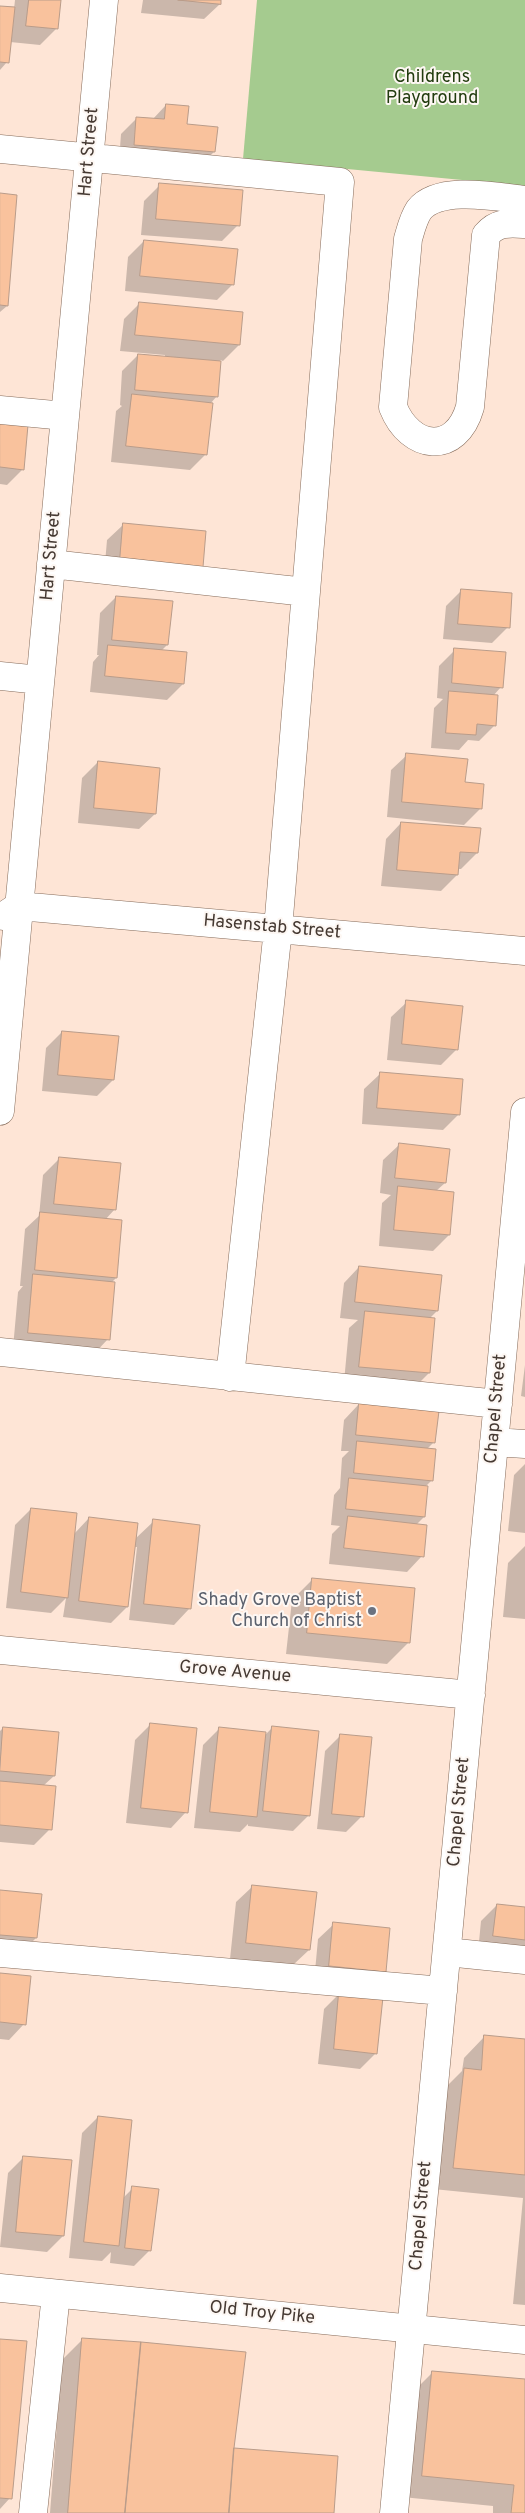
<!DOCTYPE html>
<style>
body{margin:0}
canvas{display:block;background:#fee5d6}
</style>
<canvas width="525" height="2513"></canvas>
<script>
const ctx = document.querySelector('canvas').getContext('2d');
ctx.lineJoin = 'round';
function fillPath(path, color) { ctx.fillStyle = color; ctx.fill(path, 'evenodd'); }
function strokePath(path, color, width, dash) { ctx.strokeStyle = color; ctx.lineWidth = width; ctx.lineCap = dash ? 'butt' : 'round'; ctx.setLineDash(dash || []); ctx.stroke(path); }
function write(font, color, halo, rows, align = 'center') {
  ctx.font = font + ' Overpass,sans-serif'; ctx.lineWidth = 4; ctx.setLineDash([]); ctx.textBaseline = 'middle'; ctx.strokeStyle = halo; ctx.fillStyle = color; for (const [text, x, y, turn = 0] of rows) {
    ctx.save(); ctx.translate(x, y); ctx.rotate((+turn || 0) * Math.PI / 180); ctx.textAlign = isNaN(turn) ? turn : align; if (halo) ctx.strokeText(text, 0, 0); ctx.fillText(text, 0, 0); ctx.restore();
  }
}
fillPath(new Path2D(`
 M257,0H525V186L243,159Z`), '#a5cb8f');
fillPath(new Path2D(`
 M15,0H59L56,29L40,45L10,42L7,62L0,70V7L14,9Z
 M143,0H220V4L204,19L141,13Z
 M166,105L214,152L198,167L119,161L121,134L137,118L152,120Z
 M160,185L238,225L222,241L141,235L144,201Z
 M0,194L7,306L0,312Z
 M144,241L233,284L217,300L125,291L128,257Z
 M140,303L239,345L223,361L220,360L217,396L210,404L206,454L190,470L111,462L116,411L122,406L120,405L122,371L138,355L165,357V355L120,351L124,319Z
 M0,424L23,469L7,485L0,484Z
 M123,525L186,582L104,575L107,540Z
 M462,590L508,627L492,643L443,639L446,606Z
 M116,597L167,645L161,651L183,684L167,700L90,692L93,662L99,655H97L100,613Z
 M455,650L501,687L493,696L495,725L479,741L468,740L459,750L431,748L434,708L443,699L437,698L439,666Z
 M407,755L464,783L480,809L464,825L387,817L391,770Z
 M98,762L155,814L139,829L78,823L82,778Z
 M401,823L477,853L461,869H457V875L441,891L381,886L386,839Z
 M407,1002L457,1049L441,1065L387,1060L391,1017Z
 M62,1032L113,1080L97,1096L42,1091L46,1048Z
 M380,1074L459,1114L443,1130L362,1124L364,1089Z
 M399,1145L445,1183L436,1191L449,1235L433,1251L379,1246L382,1203L391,1195L380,1193L383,1160Z
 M59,1159L115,1209L105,1220L116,1278L111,1283L108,1339L93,1355L13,1348L18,1292L23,1286H20L25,1229L39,1216L43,1175Z
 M359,1267L437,1311L429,1319V1373L413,1389L344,1382L349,1328L358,1320L340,1318L344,1283Z
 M525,1365V1397L521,1396Z
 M359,1404L434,1442L427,1449L432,1480L426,1486L424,1517L416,1525L422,1556L407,1572L329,1564L332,1534L340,1526L331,1525L334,1495L340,1488L342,1458L349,1451H341L344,1420Z
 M525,1464V1533L508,1531L514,1475Z
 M31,1509L74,1534L89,1518L135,1539L154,1521L189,1609L174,1625L129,1620L137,1547H134L127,1607L111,1623L63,1617L66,1598L51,1613L6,1608L15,1525Z
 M525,1546V1619L503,1617L508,1563Z
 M313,1579L408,1643L387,1664L286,1654L292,1600Z
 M151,1724L186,1812L171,1828L126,1823L135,1740Z
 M273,1727L309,1815L293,1831L248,1826V1824L240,1832L194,1828L203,1745L219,1729L266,1734Z
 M3,1728L54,1776L43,1786L50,1829L34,1845L0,1842V1731Z
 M341,1735L362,1816L346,1832L317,1829L325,1751Z
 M252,1887L309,1950L293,1965L230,1959L236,1902Z
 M0,1892L36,1938L20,1954L0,1952Z
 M497,1905L525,1909V1957L478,1952L481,1921Z
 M334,1924L384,1971L369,1987L314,1982L318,1939Z
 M0,1974L24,2024L9,2040L0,2039Z
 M340,1993L376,2053L360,2069L318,2064L324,2009Z
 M485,2036L525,2041V2305L513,2304L523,2198L433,2189L443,2090L462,2071L464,2058Z
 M98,2117L123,2198L133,2188L150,2250L134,2266L110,2263L111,2252L102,2261L69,2258L82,2133Z
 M24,2157L70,2161L63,2236L47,2252L0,2247L8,2173Z
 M83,2339L233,2449L333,2513H50L62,2360Z
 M0,2340L10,2498L0,2509Z
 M433,2372L525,2381V2513H493V2506L402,2497L412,2393Z`), '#0003');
const building = new Path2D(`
 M29,0H61L58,29L26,26Z
 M178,0H221V4Z
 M0,6L15,7L9,63L0,62Z
 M166,104L189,106L187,124L218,127L215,152L134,145L136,117L164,119Z
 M159,183L243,190L240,226L156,219Z
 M0,193L17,195L8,306L0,305Z
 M144,240L238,249L234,285L140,276Z
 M139,302L243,312L240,345L135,335Z
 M138,354L221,361L218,397L135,390Z
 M132,394L213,403L207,455L126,446Z
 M0,423L28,425L24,470L0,467Z
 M123,523L206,531L203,567L120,560Z
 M461,589L512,593L510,628L458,624Z
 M116,596L173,601L168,645L112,640Z
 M108,645L187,652L184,684L105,676Z
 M454,648L506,652L503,688L452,683Z
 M449,691L498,695L496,726L477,724L476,735L446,733Z
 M406,753L468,759L465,782L484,784L482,809L402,802Z
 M98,761L160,768L156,814L94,808Z
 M401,822L481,828L478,853L460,852L458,875L397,870Z
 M406,1000L463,1006L458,1050L402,1044Z
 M62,1031L119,1036L114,1080L58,1075Z
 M380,1072L463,1079L460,1115L377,1108Z
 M399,1143L450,1149L446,1183L395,1178Z
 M59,1157L121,1163L116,1210L54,1204Z
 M398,1186L454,1192L450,1235L394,1230Z
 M40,1212L122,1220L117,1278L35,1270Z
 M359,1266L442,1275L438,1311L355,1302Z
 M33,1274L115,1282L110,1340L28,1333Z
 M365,1311L435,1318L430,1373L359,1367Z
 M359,1403L439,1411L435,1443L356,1435Z
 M357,1441L436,1449L433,1481L354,1473Z
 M349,1478L428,1486L425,1517L346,1509Z
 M31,1508L77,1513L68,1598L21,1592Z
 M348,1516L427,1525L424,1557L344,1548Z
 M89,1517L138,1523L128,1607L79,1601Z
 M153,1519L200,1525L191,1609L144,1604Z
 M312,1578L415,1588L410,1643L307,1633Z
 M150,1723L197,1728L188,1813L141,1808Z
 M272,1726L319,1731L310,1816L263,1811Z
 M3,1727L59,1732L55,1776L0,1771Z
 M219,1727L266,1732L257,1817L210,1812Z
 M340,1734L372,1737L364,1817L332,1814Z
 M0,1781L56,1786L52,1830L0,1825Z
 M252,1885L317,1892L310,1950L246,1943Z
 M0,1890L42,1894L37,1938L0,1935Z
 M497,1904L525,1907V1940L493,1936Z
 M333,1922L390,1928L386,1972L329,1966Z
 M0,1973L31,1976L26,2025L0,2022Z
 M339,1992L383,1997L377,2054L334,2049Z
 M484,2035L525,2039V2175L453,2168L464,2068L481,2070Z
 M98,2116L132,2120L119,2246L84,2242Z
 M23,2156L72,2160L64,2236L16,2232Z
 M132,2186L159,2189L151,2251L125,2248Z
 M82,2338L141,2342L125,2513H68Z
 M0,2339L27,2341L12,2499L0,2498Z
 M141,2342L246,2352L234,2448L229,2513H125Z
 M432,2371L525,2379V2513H511L514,2485L422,2476Z
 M234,2448L338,2456L334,2513H229Z`);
fillPath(building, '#f9c29d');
strokePath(building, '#b99c8a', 1);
const minor = new Path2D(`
 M0,149L340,182L278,929L230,1377
 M525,200C497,197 439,185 419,210C413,219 411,229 408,239L393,407C410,450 456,456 470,407L486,235C497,222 508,223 525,224
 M0,410L65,416
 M51,564L306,592
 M0,676L40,680
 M4,916L19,906L525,951
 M0,1111L104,0
 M0,1352L498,1404
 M494,1442L525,1444
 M0,1650L471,1695
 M447,1952L525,1960
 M0,1953L443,1991
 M33,2513L56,2294
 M394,2513L525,1112`);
const major = new Path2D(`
 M0,2288L525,2340`);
strokePath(minor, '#856b5a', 29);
strokePath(major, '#856b5a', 29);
strokePath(minor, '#fff', 28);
strokePath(major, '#fff', 28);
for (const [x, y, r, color] of [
 [372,1611,5,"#6b7280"]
]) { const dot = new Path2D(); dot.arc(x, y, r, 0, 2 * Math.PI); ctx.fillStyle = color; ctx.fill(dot); strokePath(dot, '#fdf7f3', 2); }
write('18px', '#223c0f', '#fdf7f3', [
 ["Childrens",432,78],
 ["Playground",432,99]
]);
write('18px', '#453932', '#fdf7f3', [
 ["Hart Street",90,152,-85],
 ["Hart Street",52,556,-85],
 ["Hasenstab Street",272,928,5],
 ["Chapel Street",497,1409,-85],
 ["Grove Avenue",235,1673,5],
 ["Chapel Street",460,1812,-85],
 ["Chapel Street",422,2216,-85],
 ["Old Troy Pike",262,2314,6]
]);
write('18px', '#5b616d', '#fdf7f3', [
 ["Shady Grove Baptist",362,1601],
 ["Church of Christ",362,1622]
], 'right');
</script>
